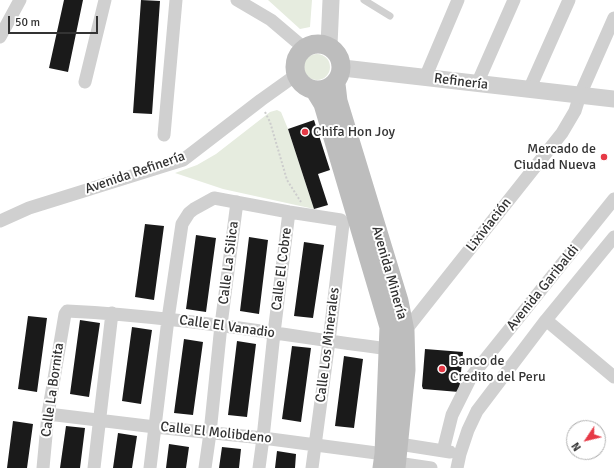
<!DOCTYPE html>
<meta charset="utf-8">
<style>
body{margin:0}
#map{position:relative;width:614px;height:468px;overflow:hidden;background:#fff;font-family:Signika,sans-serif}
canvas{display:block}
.north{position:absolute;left:566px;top:420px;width:40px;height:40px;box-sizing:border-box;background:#fff;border:1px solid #adadad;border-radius:50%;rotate:235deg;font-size:11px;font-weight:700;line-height:16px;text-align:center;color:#333}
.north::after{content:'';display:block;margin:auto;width:14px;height:18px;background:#e63946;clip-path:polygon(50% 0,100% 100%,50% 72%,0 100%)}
.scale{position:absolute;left:8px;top:16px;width:90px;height:18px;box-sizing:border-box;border:2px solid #333;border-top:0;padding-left:5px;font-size:12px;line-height:14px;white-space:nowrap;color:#333;-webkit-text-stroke:3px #fff;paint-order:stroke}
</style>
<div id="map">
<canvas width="614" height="468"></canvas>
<div class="north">N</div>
<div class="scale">50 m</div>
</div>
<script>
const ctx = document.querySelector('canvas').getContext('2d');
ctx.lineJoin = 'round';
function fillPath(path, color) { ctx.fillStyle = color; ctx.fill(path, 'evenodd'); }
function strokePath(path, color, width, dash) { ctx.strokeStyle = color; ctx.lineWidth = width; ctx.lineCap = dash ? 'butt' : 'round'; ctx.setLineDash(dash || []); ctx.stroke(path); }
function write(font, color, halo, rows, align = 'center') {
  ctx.font = font + ' Signika,sans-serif'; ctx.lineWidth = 4; ctx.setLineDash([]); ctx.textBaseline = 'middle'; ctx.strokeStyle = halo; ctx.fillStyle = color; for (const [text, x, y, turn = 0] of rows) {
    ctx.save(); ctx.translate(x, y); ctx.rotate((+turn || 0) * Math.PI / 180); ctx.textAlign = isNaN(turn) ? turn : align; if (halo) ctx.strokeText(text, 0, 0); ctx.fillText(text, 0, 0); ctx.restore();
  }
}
fillPath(new Path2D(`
 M268,0H312L310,27L300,29Z
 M304 67a13 13 0 1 1 26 0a13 13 0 1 1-26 0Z
 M277,110L281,112L288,129L314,209L223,189L175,173L197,165L216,154L270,112Z`), '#e6ecdf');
fillPath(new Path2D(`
 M64,0H83L68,72L49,68Z
 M141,0L160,1L152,114L133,113Z
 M314,120L330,170L318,174L328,205L314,209L288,129Z
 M145,224L164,226L154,300L135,297Z
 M196,235L216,238L206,312L186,309Z
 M249,237L268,240L259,314L240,311Z
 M304,242L324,245L313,318L294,316Z
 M28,316L47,318L37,392L18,389Z
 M80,320L100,323L89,397L70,394Z
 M132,327L152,330L141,404L122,401Z
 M184,339L203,342L193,415L174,413Z
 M237,341L256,344L247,417L228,415Z
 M292,346L311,348L301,422L282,419Z
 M425,349L463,352L459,392L423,389L422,386Z
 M344,356L363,359L354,428L335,426Z
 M13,421L33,424L27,468H7Z
 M66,426L85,428L80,468H60Z
 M118,433L137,436L132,468H113Z
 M169,444L189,447L186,468H166Z
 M222,447L241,449L239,468H219Z
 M277,451L296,454L295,468H275Z`), '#1a1a1a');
strokePath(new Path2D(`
 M265,112L270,122L287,180L301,202`), '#cdcdcd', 2, [2, 2]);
strokePath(new Path2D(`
 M364,0L390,16`), '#d0d0d0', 7);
strokePath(new Path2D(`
 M237,0L271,20L304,48
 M0,37L20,0
 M425,78L458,0
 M85,82L105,0
 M477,84L514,0
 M529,90L569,0
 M164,135L176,0
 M0,221L29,208L183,160L261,100L296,75
 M546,320L614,377
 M48,414L155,427L263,438L384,454L397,463L431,468
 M392,448L399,444L450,452
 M443,451L452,415L471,377L614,199
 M43,468L48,414L65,314L67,311C175,316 282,335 389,349L405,331L439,288L562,133L575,111L580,95L614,18
 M94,468L112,313
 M150,468L168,319L182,224L189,213L194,209L214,198L289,212L341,220L343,224L329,341L312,468
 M205,468L210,433L221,325L237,202
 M259,468L263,438L274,333L289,212
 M457,468L460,454L468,430L477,411L546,320L614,237`), '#d0d0d0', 13);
strokePath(new Path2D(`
 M329,45L331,0
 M343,68L614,99`), '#d0d0d0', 17);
strokePath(new Path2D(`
 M295 67a23 23 0 1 1 46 0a23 23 0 1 1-46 0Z
 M336,84L338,101L399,301L405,331L406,370L396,468
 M315,91L323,104L389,327L384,454L382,468`), '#bdbdbd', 19);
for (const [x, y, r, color] of [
 [305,132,4,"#e63946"],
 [604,157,4,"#e63946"],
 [442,369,4,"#e63946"]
]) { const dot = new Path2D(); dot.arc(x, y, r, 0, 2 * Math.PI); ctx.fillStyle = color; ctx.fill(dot); strokePath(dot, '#fff', 1.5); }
write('14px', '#333', '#fff', [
 ["Refinería",461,82,7],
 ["Avenida Refinería",135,173,-19],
 ["Lixiviación",489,225,-52],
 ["Calle La Silica",229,263,-83],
 ["Calle El Cobre",282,269,-83],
 ["Avenida Minería",389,273,74],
 ["Avenida Garibaldi",543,288,-51],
 ["Calle El Vanadio",227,327,8],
 ["Calle Los Minerales",328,345,-83],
 ["Calle La Bornita",53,390,-82],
 ["Calle El Molibdeno",216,433,6]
]);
write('14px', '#333', '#fff', [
 ["Chifa Hon Joy",313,132],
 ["Mercado de",596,149,"right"],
 ["Ciudad Nueva",596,165,"right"],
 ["Banco de",450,361],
 ["Credito del Peru",450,377]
], 'left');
</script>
